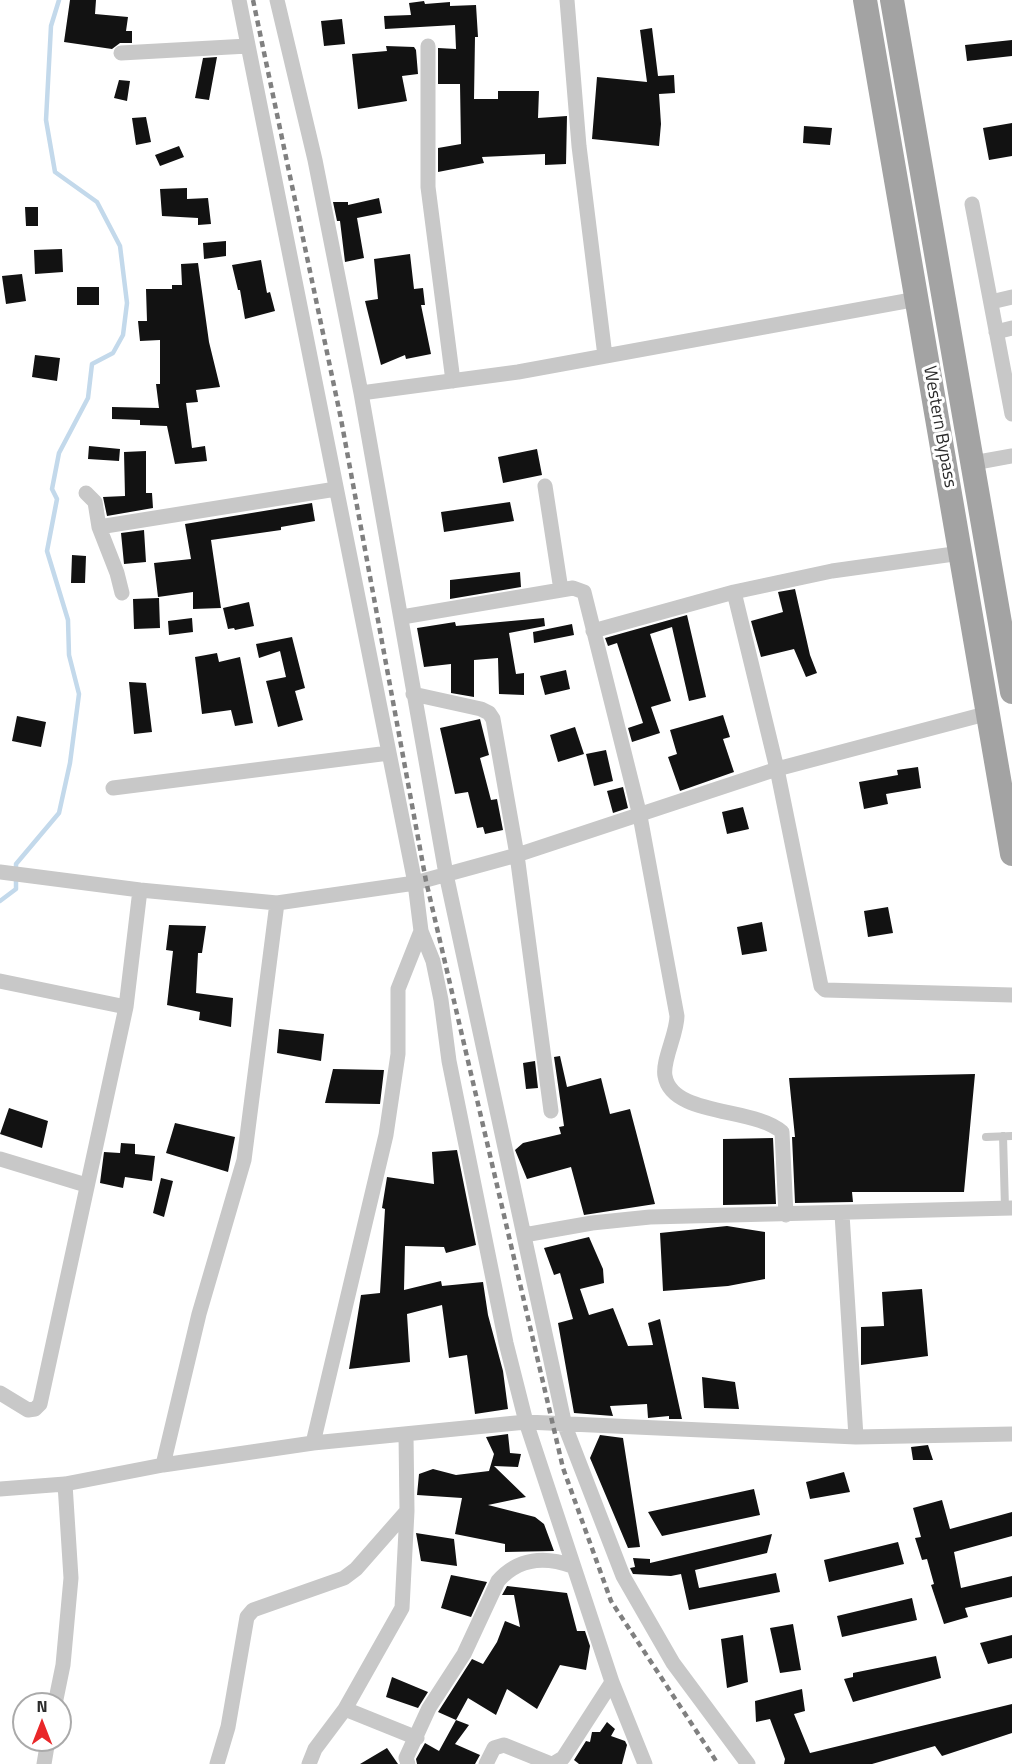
<!DOCTYPE html>
<style>
body{margin:0}
#map{position:relative;width:1012px;height:1764px;overflow:hidden;background:#fff;font-family:"Titillium Web",sans-serif}
canvas{display:block}
.north{position:absolute;left:12px;top:1692px;width:60px;height:60px;box-sizing:border-box;background:#fff;border:2px solid #aaa;border-radius:50%;rotate:0deg;font-size:16px;font-weight:700;line-height:24px;text-align:center;color:#2b2b2b}
.north::after{content:'';display:block;margin:auto;width:21px;height:27px;background:#e92729;clip-path:polygon(50% 0,100% 100%,50% 72%,0 100%)}
</style>
<div id="map">
<canvas width="1012" height="1764"></canvas>
<div class="north">N</div>
</div>
<script>
const ctx = document.querySelector('canvas').getContext('2d');
ctx.lineJoin = 'round';
function strokePath(path, color, width, dash) { ctx.strokeStyle = color; ctx.lineWidth = width; ctx.lineCap = dash ? 'butt' : 'round'; ctx.setLineDash(dash || []); ctx.stroke(path); }
function fillPath(path, color) { ctx.fillStyle = color; ctx.fill(path, 'evenodd'); }
function write(font, color, halo, rows, align = 'center') {
  ctx.font = font + ' "Titillium Web",sans-serif'; ctx.lineWidth = 6; ctx.setLineDash([]); ctx.textBaseline = 'middle'; ctx.strokeStyle = halo; ctx.fillStyle = color; for (const [text, x, y, turn = 0] of rows) {
    ctx.save(); ctx.translate(x, y); ctx.rotate((+turn || 0) * Math.PI / 180); ctx.textAlign = isNaN(turn) ? turn : align; if (halo) ctx.strokeText(text, 0, 0); ctx.fillText(text, 0, 0); ctx.restore();
  }
}
strokePath(new Path2D(`
 M0,901L16,889V864L59,813L70,763L79,694L69,655L68,620L47,551L57,499L52,489L59,453L88,398L92,364L113,353L123,335L127,303L120,246L97,202L55,172L46,120L51,26L59,0`), '#c3d9eb', 4.5);
fillPath(new Path2D(`
 M70,0H96L95,14L128,17L126,31H132V43H120L112,49L64,42Z
 M424,1L425,4L450,2V6L476,5L478,37H475L474,99H498V91H539L538,118L567,116L566,164L545,165V154L482,157L484,163L438,172V148L461,144L460,84H438V48L456,49L455,25L385,29L384,16L411,15L409,3Z
 M342,19L345,44L324,46L321,21Z
 M652,28L658,76L674,75L675,93L659,94L661,124L659,146L592,139L597,77L647,82L640,30Z
 M1012,40V56L967,61L965,45Z
 M386,46L414,47L416,50L418,74L402,76L407,101L358,109L352,54L387,51Z
 M217,57L209,100L195,98L203,58Z
 M119,80L130,81L127,101L114,98Z
 M146,117L151,142L136,145L132,118Z
 M1012,123V156L989,160L983,128Z
 M804,126L832,128L830,145L803,143Z
 M179,146L184,157L160,166L155,155Z
 M187,188V199L208,198L211,224L198,225V218L162,216L160,189Z
 M379,198L382,213L357,218L364,258L345,262L340,221H337L333,202H348V205Z
 M25,207H38V226H26Z
 M226,241V256L204,259L203,243Z
 M62,249L63,272L35,274L34,250Z
 M410,254L414,289L423,288L425,305H421L431,354L406,359L405,355L381,365L365,301L378,299L374,259Z
 M261,260L267,293L270,292L275,311L245,319L240,290H238L232,265Z
 M198,263L209,342L220,387L196,390L198,402L186,403L192,448L205,446L207,461L175,464L167,426L140,425V420L112,419V407L159,408L156,384H160V340L140,341L138,321H147L146,289H172V285H182L181,264Z
 M22,274L26,301L6,304L2,276Z
 M77,287H99V305H77Z
 M35,355L60,358L57,381L32,377Z
 M89,446L120,449L119,461L88,459Z
 M537,449L542,475L503,483L498,457Z
 M146,451V493H152L153,508L107,516L103,497L125,496L124,452Z
 M510,502L514,521L444,532L441,512Z
 M312,503L315,521L281,527V530L211,540L221,608L193,609V592L158,597L154,563L191,559L185,524Z
 M144,530L146,562L124,564L121,533Z
 M72,555L86,556L85,583H71Z
 M520,572L521,587L450,599V580Z
 M795,589L810,655L817,673L806,677L794,649L761,657L751,621L783,612L778,592Z
 M159,598L160,628L134,629L133,599Z
 M249,602L254,626L235,630L234,628L228,629L223,608Z
 M687,615L706,697L689,701L672,627L650,634L671,701L651,707L660,733L632,742L628,728L643,723L617,643L608,646L605,638Z
 M192,618L193,632L169,635L168,621Z
 M544,618L545,626L509,633L516,674L524,673V695L499,694L498,658L474,660V697L451,693V664L424,667L417,628L455,622L456,626Z
 M572,624L574,635L534,643L533,632Z
 M292,637L305,688L295,691L303,720L278,727L266,681L286,677L280,651L259,658L256,644Z
 M217,653L219,662L240,657L253,723L235,726L231,710L202,714L195,657Z
 M566,670L570,689L545,695L540,676Z
 M129,682L146,683L152,732L134,734Z
 M723,715L730,737L723,739L734,772L680,791L668,757L677,754L670,730Z
 M17,716L46,722L41,747L12,741Z
 M480,719L489,755L480,758L491,800L497,799L503,830L485,834L483,827L477,828L468,792L455,794L440,728Z
 M575,727L584,754L558,762L550,735Z
 M606,750L613,781L594,786L586,754Z
 M918,767L921,788L886,794L888,804L864,809L859,782L898,775L897,770Z
 M623,787L628,808L613,813L607,791Z
 M743,807L749,829L727,834L722,812Z
 M888,907L893,933L868,937L864,911Z
 M762,922L767,951L742,955L737,927Z
 M169,925L206,926L202,953H198L196,993L233,998L231,1027L199,1020L200,1012L167,1005L173,951L166,950Z
 M279,1029L324,1034L321,1061L277,1053Z
 M560,1056L567,1087L601,1078L610,1114L630,1109L655,1204L584,1215L571,1167L527,1179L515,1150L523,1143L561,1134L559,1127L564,1126L554,1057Z
 M535,1061L538,1088L526,1089L523,1063Z
 M333,1069L384,1070L380,1104L325,1103Z
 M975,1074L964,1192H852L853,1202L795,1203L792,1137H795L789,1078Z
 M9,1108L48,1121L42,1148L0,1134Z
 M175,1123L235,1137L228,1172L166,1153Z
 M773,1138L776,1204L723,1205V1139Z
 M121,1143L135,1144V1154L155,1156L152,1181L125,1177L123,1188L100,1183L104,1152L120,1153Z
 M457,1150L476,1245L446,1253L444,1247L405,1246L404,1290L441,1281L442,1286L483,1282L488,1315L503,1371L508,1409L475,1414L467,1355L449,1358L442,1305L407,1314L410,1362L349,1369L361,1295L380,1293L385,1209L382,1208L387,1177L434,1184L432,1152Z
 M161,1178L173,1181L164,1217L153,1213Z
 M727,1226L765,1232V1279L728,1286L663,1291L660,1233Z
 M589,1237L603,1269L604,1283L580,1289L589,1315L613,1308L628,1346L653,1345L648,1323L660,1319L682,1419H669V1416L648,1418L647,1404L610,1406L613,1416L574,1413L558,1323L573,1319L560,1273L554,1275L544,1248Z
 M922,1289L928,1356L861,1365V1327L884,1326L882,1292Z
 M702,1377L735,1382L739,1409L704,1408Z
 M508,1434L510,1453L521,1454L518,1467L494,1466L526,1497L488,1505L535,1517L544,1524L554,1551L505,1552V1544L455,1534L462,1498L417,1495L419,1474L433,1469L456,1475L489,1471L494,1454L486,1437Z
 M600,1435L623,1438L640,1547L628,1548L590,1458Z
 M928,1445L933,1460H913L911,1447Z
 M844,1472L850,1492L810,1499L806,1482Z
 M754,1489L760,1515L662,1536L648,1512Z
 M942,1500L950,1529L1012,1512V1536L954,1552L961,1588L1012,1576V1597L965,1608L968,1617L944,1624L931,1585L934,1584L927,1559L922,1560L915,1538L921,1537L913,1508Z
 M416,1533L454,1539L457,1566L421,1561Z
 M772,1534L767,1553L695,1570L699,1588L776,1573L780,1592L689,1610L681,1574L671,1576L633,1574L630,1568L635,1567L633,1558L650,1559V1563Z
 M898,1542L904,1564L829,1582L824,1560Z
 M451,1575L487,1582L471,1617L441,1608Z
 M507,1586L567,1593L577,1631H585L590,1646L586,1670L560,1665L537,1709L507,1689L496,1715L468,1698L456,1720L438,1712L472,1659L483,1664L497,1642L505,1621L520,1627L514,1595H502Z
 M912,1598L917,1620L842,1637L837,1616Z
 M793,1624L801,1670L780,1673L770,1628Z
 M743,1635L748,1682L727,1688L721,1639Z
 M1012,1635V1658L988,1664L980,1643Z
 M936,1656L941,1678L853,1702L844,1679L853,1677V1673Z
 M392,1677L428,1692L418,1708L386,1697Z
 M802,1689L805,1711L794,1714L810,1753L1012,1704V1733L942,1756L935,1746L872,1764H784L785,1759L770,1719L756,1722L755,1701Z
 M456,1720L469,1725L455,1744L480,1755L475,1764H417L416,1759L425,1743L439,1751Z
 M607,1722L615,1729L611,1736L625,1741L627,1745L622,1764H579L574,1760L586,1741L590,1742L592,1732H600Z
 M387,1748L398,1764H360Z`), '#121212');
strokePath(new Path2D(`
 M1003,1136L1005,1208
 M986,1137L1012,1136`), '#c8c8c8', 8);
strokePath(new Path2D(`
 M239,0L415,883L421,931L398,989V1054L386,1135L313,1443
 M277,0L315,160L361,393L446,874L565,1426L623,1576L673,1663L748,1764
 M567,0L579,146L605,356
 M428,46V187L453,381
 M121,53L248,46
 M972,204L1012,414
 M991,302L1012,297
 M996,332L1012,328
 M361,393L518,372L917,299
 M973,463L1012,456
 M545,486L561,590
 M86,493L95,502L99,527L117,573L122,593
 M99,527L336,489
 M734,592L777,769L821,986L825,990L1012,995
 M402,617L573,588L584,592L640,816L677,1016C677,1034 662,1061 665,1076C672,1117 755,1107 782,1132L786,1215
 M593,631L734,592L832,571L961,553
 M413,694L481,709L489,713L493,719L517,855L551,1111
 M113,788L389,753
 M0,872L140,890L277,903L415,883L517,855L777,769L989,713
 M421,931L433,961L441,1000L449,1061L506,1343L526,1422L612,1682L645,1764
 M0,981L126,1007
 M0,1159L86,1185
 M842,1214L856,1437
 M524,1235L592,1223L650,1217L1012,1208
 M0,1393L28,1410L35,1409L40,1404L126,1007L140,890
 M163,1465L199,1314L244,1160L277,903
 M0,1489L65,1484L163,1465L313,1443L526,1422L856,1437L1012,1434
 M55,1704L63,1665L71,1578L65,1484
 M345,1709L417,1738
 M44,1764L48,1740
 M217,1764L228,1727L247,1617L253,1610L344,1578L356,1569L407,1511
 M309,1764L315,1749L345,1709L402,1608L407,1511L406,1435
 M408,1764L406,1758L429,1708L464,1654L498,1581C518,1558 545,1556 572,1566
 M486,1764L494,1748L504,1745L551,1764
 M553,1764L563,1758L612,1682`), '#c8c8c8', 15);
strokePath(new Path2D(`
 M865,0L1012,854
 M892,0L1012,692`), '#a3a3a3', 24);
strokePath(new Path2D(`
 M253,0L341,419L426,881L563,1468L611,1601L718,1764`), '#808080', 4.5, [6, 4.5]);
write('18px', '#2b2b2b', '#fff', [
 ["Western Bypass",939,427,80]
]);
</script>
